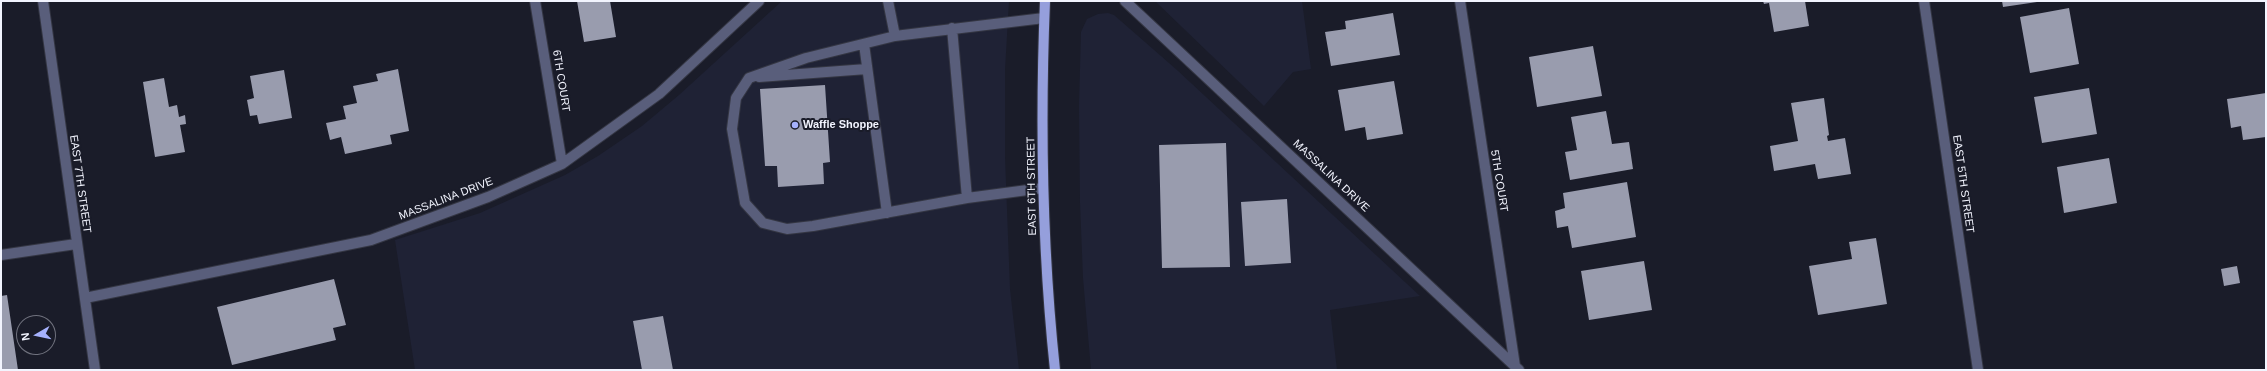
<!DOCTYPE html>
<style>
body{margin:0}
#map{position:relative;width:2267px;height:371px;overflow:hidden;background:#1a1c29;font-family:Arial,sans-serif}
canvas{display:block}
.frame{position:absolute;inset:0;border:2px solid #f2f4fe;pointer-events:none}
.north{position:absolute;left:16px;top:315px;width:40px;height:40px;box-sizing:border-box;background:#1a1c29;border:1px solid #70727e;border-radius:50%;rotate:261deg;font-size:11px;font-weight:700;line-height:16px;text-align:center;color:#f2f4fe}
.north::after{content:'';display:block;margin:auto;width:14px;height:18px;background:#a5b1fc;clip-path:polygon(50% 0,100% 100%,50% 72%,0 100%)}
</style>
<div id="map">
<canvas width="2267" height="371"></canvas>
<div class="frame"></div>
<div class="north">N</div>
</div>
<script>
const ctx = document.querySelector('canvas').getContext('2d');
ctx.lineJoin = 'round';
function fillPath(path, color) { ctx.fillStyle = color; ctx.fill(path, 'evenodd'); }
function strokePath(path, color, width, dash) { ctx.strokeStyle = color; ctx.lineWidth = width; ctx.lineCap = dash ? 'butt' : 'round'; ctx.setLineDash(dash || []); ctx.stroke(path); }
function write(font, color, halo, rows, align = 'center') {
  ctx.font = font + ' Arial,sans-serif'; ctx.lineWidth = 4; ctx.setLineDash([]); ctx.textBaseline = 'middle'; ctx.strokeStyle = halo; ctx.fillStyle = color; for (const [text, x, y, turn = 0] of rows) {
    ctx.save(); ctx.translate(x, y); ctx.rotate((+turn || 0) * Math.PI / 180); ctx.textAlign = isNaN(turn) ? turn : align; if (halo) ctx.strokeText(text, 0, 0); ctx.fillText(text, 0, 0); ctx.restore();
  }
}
fillPath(new Path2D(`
 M782,1H1009L1005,70V157L1010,289L1019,370H415L395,240L480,213L565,175L598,156L642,126L679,95Z
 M1155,1H1302L1311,69L1293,72L1264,106Z
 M1108,13L1114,15L1177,70L1420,296L1330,310L1337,370H1091L1083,278L1080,203L1079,106L1081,32L1087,19L1098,14Z`), '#1f2235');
fillPath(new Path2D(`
 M577,1H610L616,37L584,42Z
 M1763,1H1805L1809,26L1774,32L1769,3L1764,4Z
 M2002,1H2037V2L2003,7Z
 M2069,8L2079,64L2030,73L2020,17Z
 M1393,13L1400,55L1331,66L1325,32L1346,29L1345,21Z
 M1593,46L1602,96L1537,107L1529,57Z
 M398,69L409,131L390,135L392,144L345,154L341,137L330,140L326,123L346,119L343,106L357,103L353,86L378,81L376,74Z
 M284,70L292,118L259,124L257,115L250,116L247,100L254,98L250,76Z
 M164,78L169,107L177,105L179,117L185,115L186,124L180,125L185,152L155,157L143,82Z
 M1394,81L1403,134L1367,140L1365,127L1345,131L1338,90Z
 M825,85L830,162L823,163L824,184L778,187L777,166H765L760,89Z
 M2089,88L2097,134L2042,143L2034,97Z
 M2266,93V137L2243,140L2241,126L2231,128L2227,99Z
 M1824,98L1829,135L1827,136L1828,141L1845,138L1851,174L1818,179L1815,164L1774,171L1770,146L1798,141L1791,103Z
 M1606,111L1612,144L1629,142L1633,169L1570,180L1565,152L1577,150L1571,117Z
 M1226,143L1230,267L1162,268L1159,145Z
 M2109,158L2117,203L2064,213L2057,167Z
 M1627,182L1636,237L1572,248L1568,226L1557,228L1555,211L1565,208L1563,193Z
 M1287,199L1291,263L1245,266L1241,202Z
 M1876,238L1887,304L1818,315L1809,266L1852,259L1849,242Z
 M1644,261L1652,310L1589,320L1581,271Z
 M2237,266L2240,283L2224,286L2221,269Z
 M334,279L346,325L333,328L336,340L232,365L217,307Z
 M7,295L18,370H1V296Z
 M663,316L673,370H642L633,321Z`), '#999cae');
const service = new Path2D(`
 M888,1L895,36
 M952,28L967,198
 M864,44L887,213
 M759,77L867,69
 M1043,188L967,198L813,226L787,229L763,223L745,203L732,129L736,98L749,78L806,58L895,36L1044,18`);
const minor = new Path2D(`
 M43,1L95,370
 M535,1L562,164
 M1125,1L1519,370
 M1460,1L1515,366
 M1924,1L1978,370
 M1,255L76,244
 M85,298L371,240L488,197L562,164L659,94L759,1`);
const primary = new Path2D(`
 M1045,1C1040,124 1042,247 1055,370`);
strokePath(service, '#343643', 12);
strokePath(minor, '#343643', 12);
strokePath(primary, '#343643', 12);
strokePath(service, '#595e7b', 10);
strokePath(minor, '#595e7b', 10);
strokePath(primary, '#959fdc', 10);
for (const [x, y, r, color] of [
 [795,125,4,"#a5b1fc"]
]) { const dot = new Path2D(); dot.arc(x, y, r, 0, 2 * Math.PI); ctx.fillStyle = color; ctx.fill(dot); strokePath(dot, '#1a1c29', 1.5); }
write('11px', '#f2f4fe', '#1a1c29', [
 ["6TH COURT",561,81,81],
 ["MASSALINA DRIVE",1331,176,43],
 ["5TH COURT",1499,181,81],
 ["EAST 7TH STREET",80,184,82],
 ["EAST 5TH STREET",1963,184,82],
 ["EAST 6TH STREET",1032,186,-91],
 ["MASSALINA DRIVE",446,199,-21]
]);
write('bold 11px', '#f2f4fe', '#1a1c29', [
 ["Waffle Shoppe",803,125]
], 'left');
</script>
